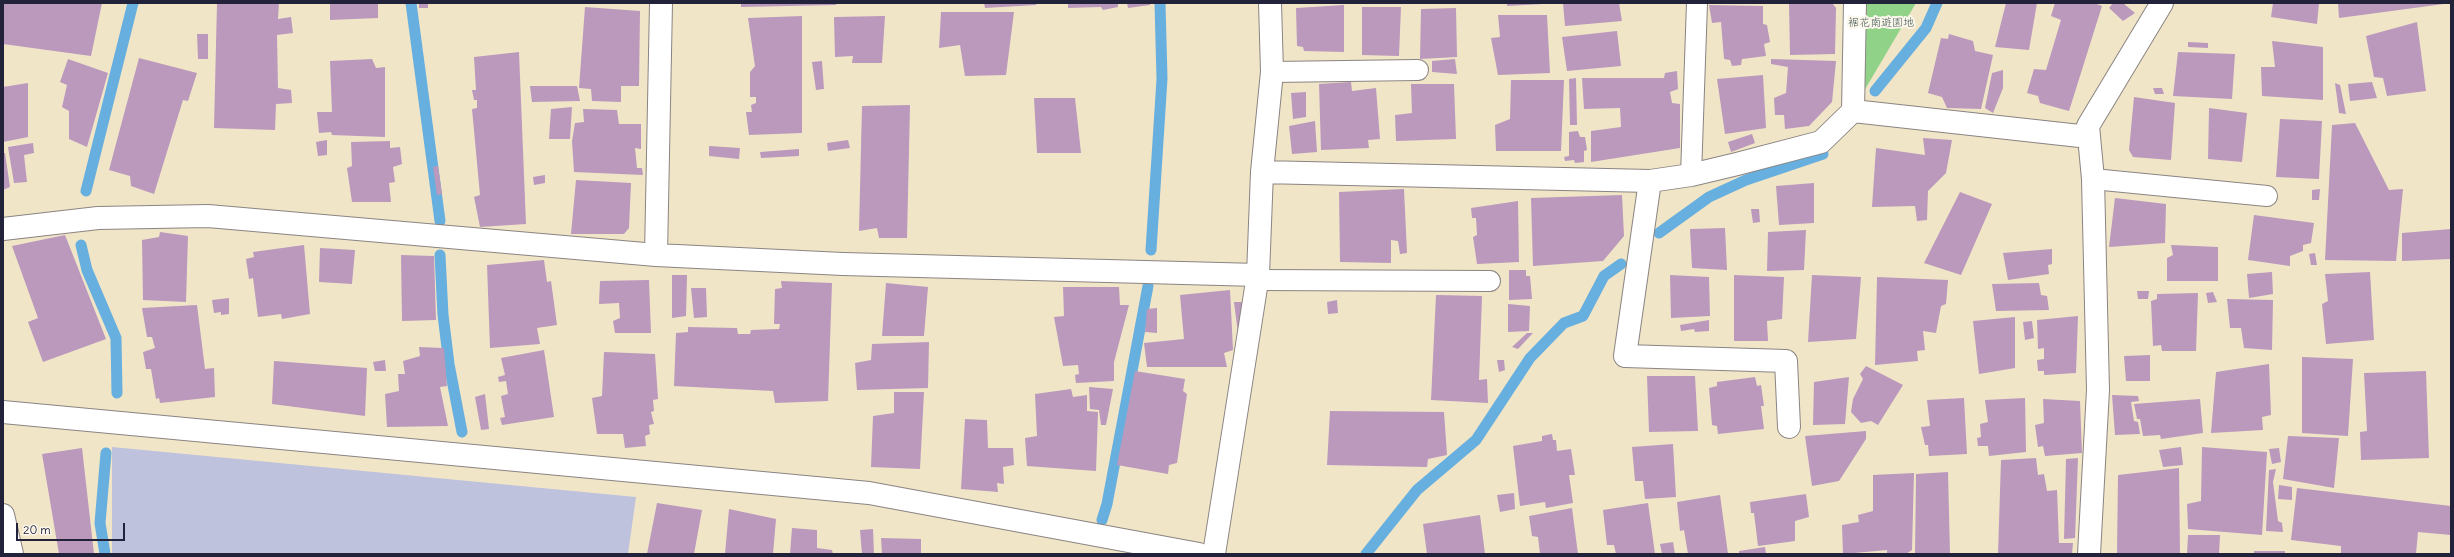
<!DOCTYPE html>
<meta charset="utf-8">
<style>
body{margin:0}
#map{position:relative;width:2454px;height:557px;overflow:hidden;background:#f1e5c8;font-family:Delius,sans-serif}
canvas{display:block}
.frame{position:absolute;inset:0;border:4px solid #22223b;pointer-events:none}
.scale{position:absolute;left:16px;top:523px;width:109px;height:18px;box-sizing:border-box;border:2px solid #22223b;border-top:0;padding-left:5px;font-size:12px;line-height:14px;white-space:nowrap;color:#22223b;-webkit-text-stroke:3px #fbf7ec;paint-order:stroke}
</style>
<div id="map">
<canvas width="2454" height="557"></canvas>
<div class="frame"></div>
<div class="scale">20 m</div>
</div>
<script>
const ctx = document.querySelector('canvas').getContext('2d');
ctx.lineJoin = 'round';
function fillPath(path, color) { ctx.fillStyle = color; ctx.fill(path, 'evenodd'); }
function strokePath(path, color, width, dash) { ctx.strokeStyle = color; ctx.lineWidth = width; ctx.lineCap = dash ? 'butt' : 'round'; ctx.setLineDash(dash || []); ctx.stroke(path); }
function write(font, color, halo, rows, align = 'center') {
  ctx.font = font + ' Delius,"Klee One",sans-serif'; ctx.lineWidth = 4; ctx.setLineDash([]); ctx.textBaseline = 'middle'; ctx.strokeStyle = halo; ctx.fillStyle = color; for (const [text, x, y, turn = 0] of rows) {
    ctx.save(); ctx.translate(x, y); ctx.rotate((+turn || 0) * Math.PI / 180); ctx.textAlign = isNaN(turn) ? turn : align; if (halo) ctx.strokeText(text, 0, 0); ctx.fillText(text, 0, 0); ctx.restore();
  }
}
fillPath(new Path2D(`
 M112,447L636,497L628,554H112Z`), '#bfc2dd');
fillPath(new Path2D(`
 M1862,3H1916L1864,91Z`), '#91d289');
strokePath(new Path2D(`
 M411,3L440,221
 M1875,91L1926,28L1937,3
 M86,191L133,3
 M1659,233L1709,197L1746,180L1823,154
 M81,245L87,270L116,338L117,393
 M1151,250L1162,79L1160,3
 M440,255L443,315L449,364L462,432
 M1102,520L1107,504L1148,286
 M105,554L100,523L106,453
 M1366,554L1417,490L1476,440L1530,358L1564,323L1583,316L1604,276L1621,264`), '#67afde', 11);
fillPath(new Path2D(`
 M3,3H102L91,56L3,44Z
 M217,3H279L278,19L291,17L293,33L277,35L278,88L291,90L292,103L276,104L275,130L214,128Z
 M330,3H378V18L330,20Z
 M419,3H428V8H419Z
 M741,3H836V5L741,7Z
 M984,3H1036V5L985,8Z
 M1068,3H1118V7L1103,10L1101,7L1068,8Z
 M1127,3H1150V5L1128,8Z
 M1507,3H1543V4L1507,6Z
 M1563,3H1619L1622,21L1565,26Z
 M1789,3H1832L1836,8L1835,54L1790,55Z
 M2006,3H2037L2029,50L1995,47Z
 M2055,3H2094L2102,6L2069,111L2040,103L2038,96L2027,93L2034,69L2046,70L2061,20L2051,16Z
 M2113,3H2123L2135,13L2123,21L2109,8Z
 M2273,3H2319L2317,24L2271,17Z
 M2338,3H2444V4L2339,18Z
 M1344,5V52L1304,51L1303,47L1297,46L1296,8Z
 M1709,5L1763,6V24L1767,25L1770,42L1764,44L1766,56L1742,59L1741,65L1732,66L1730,60L1724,59L1721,22L1712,23Z
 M585,7L640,11L639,86H621V102L592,101L591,89L579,88Z
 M1362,7H1401L1399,56L1362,55Z
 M1456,8L1457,57L1420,59L1421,9Z
 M941,12H1014L1006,75L965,76L960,45L939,48Z
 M1498,15H1547L1550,73L1498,75L1491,38L1500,37Z
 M802,16V133L749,135L746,112H752L751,105L756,103V97H750V72L755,66L748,18Z
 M885,16L882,63H852L853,56L835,57L834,17Z
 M2417,22L2426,91L2387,96L2383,78L2374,77L2366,36Z
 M1617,31L1621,66L1567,71L1562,37Z
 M197,34H208V59H198Z
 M1949,34L1973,41L1975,51L1993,55L1981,109L1947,108L1942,97L1928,93L1941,38L1948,39Z
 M2272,41L2323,47V100L2262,96L2261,67H2275Z
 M2188,42L2208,43V48L2188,47Z
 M519,52L526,224L480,227L474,197L480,195L472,109L477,108V100H474L472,90H476L474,57Z
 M2178,52L2235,54L2232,99L2173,96Z
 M139,58L197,73L188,101L183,100L154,194L131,186L130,176L109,170Z
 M68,59L108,73L87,147L69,139V111L62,107L67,85L60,82Z
 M372,59L376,68L385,67V137L332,135L331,132L319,133L317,112H332L330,61Z
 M1455,59L1457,74L1432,72V61Z
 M1771,59L1836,61L1832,102L1809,126L1785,129L1784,115H1775L1774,98L1786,93L1788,67L1771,64Z
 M822,61L824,89L816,90L812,62Z
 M2003,70V88L1993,113L1985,108L1992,73Z
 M1677,71L1678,89L1670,92L1672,103L1680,104V148L1591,162V131L1621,127L1620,108L1584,109L1582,78H1664L1665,73Z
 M1763,75L1766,128L1725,134L1717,79Z
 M1576,78L1577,125H1570L1569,79Z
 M1511,80H1564L1561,151H1496L1495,125L1510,119Z
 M1351,82L1352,91L1376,88L1380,139L1368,140L1369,148L1321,150L1319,84Z
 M2372,82L2377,98L2350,101L2348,84Z
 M28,83V137L3,142V87Z
 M2335,83L2340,85L2346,114L2339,113Z
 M1411,84H1454L1456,139L1396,141L1395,115L1412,113Z
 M530,86H577L580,101L532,102Z
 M2153,88H2162L2164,94H2155Z
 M1306,92V117L1293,119L1291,93Z
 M2134,97L2175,103L2171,160L2133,157L2129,150Z
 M1034,98H1075L1081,153H1037Z
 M910,105L907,238H879L877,228L859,231L862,106Z
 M572,107L570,139H549L551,109Z
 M2209,108L2247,113L2242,162L2208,159Z
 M583,109L617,110L619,124H641V149L635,148L637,168H642L643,175L574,172L572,141L575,123L584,122Z
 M2280,119L2322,121L2319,179L2276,177Z
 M1315,121L1317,152L1292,154L1289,126Z
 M2355,123L2389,190L2403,189L2396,261L2325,260L2332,125Z
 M1578,131L1580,137H1585L1587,150L1584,151V162L1575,163L1574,160L1565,161L1564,157L1569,156V132Z
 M1752,134L1755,143L1731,152L1728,142Z
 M1923,138L1952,140L1946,173L1928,191L1927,220L1917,221L1915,206L1872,207L1876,148L1925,155Z
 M327,140V155L318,156L316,142Z
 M848,140L850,148L828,151L827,143Z
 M390,141V148L400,147L402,164L393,167L395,182L389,183L391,202H352L347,168L352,166L351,142Z
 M33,143L34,153L24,155L27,182L14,183L8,147Z
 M709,146L740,148L739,159L709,156Z
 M799,149V156L761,158L760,152Z
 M3,153H5L10,187L3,190Z
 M438,166L442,194L437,195L433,167Z
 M545,175V183L534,185L533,177Z
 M576,180L631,183L629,228L624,234H571Z
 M1814,183V223L1779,225L1776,186Z
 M1404,189L1407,253L1400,254L1398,241L1391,240V263L1340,262L1339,192Z
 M2320,189L2319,200H2312V190Z
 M1960,192L1992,204L1961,275L1924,263Z
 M1622,195L1624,236L1603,261L1533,266L1531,198Z
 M2115,198L2166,204L2165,243L2109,247Z
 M1518,201L1519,262L1477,264L1473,237L1477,235L1476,218H1472L1471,208Z
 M1751,209H1759L1760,222L1753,223Z
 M2254,215L2314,223L2311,243L2303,245V251L2290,256V266L2248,260Z
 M1725,228L1727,270L1692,268L1690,229Z
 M2451,229V259L2402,261V233Z
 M1806,230L1804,270L1767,271L1768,232Z
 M160,232L188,236L186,302L143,300L142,240L159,237Z
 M65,235L106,339L43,362L28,322L38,318L12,246Z
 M304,245L310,314L282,319L281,314L258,317L253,278L249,279L246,259L254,257L253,252Z
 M2171,245L2218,247V281H2167V258L2173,255Z
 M320,248L355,250L352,284L319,282Z
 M2052,249V264L2048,265L2049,274L2008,280L2003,253Z
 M2315,253L2317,265H2311L2309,254Z
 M401,255L434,256L436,320L402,321Z
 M544,260L547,282L551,281L557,325L537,328L540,344L490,348L487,265Z
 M1509,270H1526V276H1530L1532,299L1509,300Z
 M2272,272L2273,294L2249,298L2247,274Z
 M2370,272L2374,340L2326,344L2322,304L2328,301L2325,274Z
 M672,275H687L686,316L672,318Z
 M1670,275L1709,277L1710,316L1671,318Z
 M1734,275L1784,277L1782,319L1767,321L1768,341H1734Z
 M1812,275L1861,277L1856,339L1808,342Z
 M1877,277L1948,280L1946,304L1941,306L1936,333L1923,331L1925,350L1917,351L1918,361L1875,365Z
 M649,280L651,333H615L613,321L620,318L619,303L599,304L600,281Z
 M781,281L832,283L828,401L775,403L773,391L674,386L676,333L688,332V327L737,328L738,334H750L751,330L779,329L780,324H774L775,289L782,288Z
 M886,283L928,287L924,336H882Z
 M2039,283L2041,295L2047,296L2049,310L1996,311L1992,284Z
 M1063,287H1119L1120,305H1129L1114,362V381L1076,383L1075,375L1079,374L1078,365L1063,366L1054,317L1064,316Z
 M691,288H706L707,317L694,318Z
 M1230,290L1233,350L1224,353L1227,367H1147L1144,343L1184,339L1180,295Z
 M2137,291H2149L2148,299H2138Z
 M2213,292L2217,302L2208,303L2206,293Z
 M2198,293L2196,351H2162L2161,345L2153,346L2151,301L2157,299V294Z
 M1436,295L1482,296L1479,380L1487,379L1488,403L1431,400Z
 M229,298V314L221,315V312L214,313L212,300Z
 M2227,299L2273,300L2272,350L2244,348L2241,328H2230Z
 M1337,300L1338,313L1328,314L1327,302Z
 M1234,302H1243L1238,333Z
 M1508,304L1530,306L1529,331L1508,332Z
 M197,305L205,369L214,368L215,397L160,403L159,398L156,399L151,369H146L143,352L155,348L152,337H147L142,308Z
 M1157,308V333L1145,332L1147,309Z
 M2078,316L2076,373L2044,375V371H2038L2037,360L2044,359V348L2038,349L2037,320Z
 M2015,317V368L1979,374L1973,321Z
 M1709,320V331L1695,332L1694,329L1681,331L1680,325Z
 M2032,321L2034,338L2025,340L2023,322Z
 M1527,333H1533L1518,349L1512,347Z
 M929,342L928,388L857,390L855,363L871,360L872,344Z
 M419,347L444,348L447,386L440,387L448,426L387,427L385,394L399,391L398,374H405L403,361L420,356Z
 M544,350L554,417L502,425L500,418L505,417L501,396L508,394L506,381L499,382L498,377L505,375L501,358Z
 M604,352L655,354L658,399L653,400L654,411L651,412L654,424L649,425L650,434L645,436L646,446L625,448L623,434H597L592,398L602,396Z
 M2150,355V381H2126L2124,356Z
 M2302,357L2353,359L2348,436L2302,433Z
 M385,360L386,371H375L373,362Z
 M1497,360H1504L1505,370L1499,372Z
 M274,361L367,368L365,416L272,404Z
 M2269,364L2271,415L2262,417L2263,430L2211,433L2216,372Z
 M1866,366L1903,385L1878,425L1871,421L1861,423L1851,412L1853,399L1863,379L1860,374Z
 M1135,371L1185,379L1183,391L1187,394L1177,463L1169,465L1168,474L1117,465Z
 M2426,371L2429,458L2361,460L2360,432L2367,431L2364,373Z
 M1647,376H1695L1698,431L1649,432Z
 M1755,377L1757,386L1761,385L1764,406H1761L1764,429L1718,434L1717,426L1712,425L1709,388L1717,386V382Z
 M1849,377L1845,424L1813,425L1814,382Z
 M1089,387L1113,389L1106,425H1101L1099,410L1090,409Z
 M1071,389L1073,397L1087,395V411L1098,412L1096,471L1027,466L1025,438L1037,436L1035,394Z
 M894,392H924L920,469L871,467L873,416L894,413Z
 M485,394L489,429L481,430L475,397Z
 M2112,395L2138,396L2139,401L2131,402L2134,421L2138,422L2140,434L2115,435Z
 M1964,398L1967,454L1929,456L1928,445H1925L1921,427L1930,426L1927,400Z
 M2025,398L2026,452L1989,456L1988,446H1978L1977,438L1981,437L1980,424L1988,422L1985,400Z
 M2043,399L2080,401L2082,453L2045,456L2043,446L2038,447L2035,425L2044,423Z
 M2200,399L2203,433L2161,439L2160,435L2143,436L2140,419H2137L2134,404Z
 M1330,411L1444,412L1447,455L1428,459L1427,467L1327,465Z
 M965,419L987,420L988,448H1013L1014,465L1003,467L1004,484L997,483L998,492L961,489Z
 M1866,431V439L1839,481L1812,486L1805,436Z
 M1552,434L1553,440H1556L1557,451L1571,449L1575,475H1569L1573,503L1546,508L1545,502L1520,506L1513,446L1542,441V436Z
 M2288,436L2339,438L2334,488L2283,479Z
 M1673,444L1676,497L1645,499L1643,481H1635L1632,447Z
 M2181,447L2183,465L2163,467L2159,450Z
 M2202,447L2267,452L2262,535L2188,529L2187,504L2201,501Z
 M82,448L94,554H59L42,454Z
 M2279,448L2281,462L2272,464L2269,449Z
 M2036,458L2038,475L2044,474L2047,491L2057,490L2059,543H2073L2072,554H1998L2001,460Z
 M2078,458L2075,538L2064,539L2066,459Z
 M2179,468L2180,554H2117L2118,475Z
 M2276,469L2273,482L2278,521L2282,523L2283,532L2266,531L2269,470Z
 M1948,472L1950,554H1915L1916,474Z
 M1914,473L1912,550L1906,554H1887V550L1843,554L1842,525L1859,522L1858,515L1873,511V475Z
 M2279,485L2292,487V500L2278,499Z
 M2297,488L2451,506V535L2418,532L2416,554H2341V546L2291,540Z
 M1514,493L1515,509L1500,512L1497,495Z
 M1806,494L1809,517L1795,521V541L1758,546L1754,513H1751L1750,502Z
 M1720,495L1728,554H1688L1684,530L1680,531L1677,502Z
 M657,503L702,510L694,554H647Z
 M1648,503L1655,554H1616L1614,545H1607L1603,510Z
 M1572,508L1578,554H1540L1538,537L1532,536L1529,516Z
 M729,509L776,519L773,554H725Z
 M1480,515L1485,554H1427L1423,524Z
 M792,528L817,530V548L832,550L833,554H790Z
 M873,529L874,554H862L860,530Z
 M2188,535H2220L2219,554H2187Z
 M881,538L921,539V554H882Z
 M1673,542L1675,554H1662L1660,544Z
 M1765,547L1766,554H1739V551Z
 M2254,551H2285V554H2254Z`), '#ba99bd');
const service = new Path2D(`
 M1272,72L1418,70
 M1691,175L1697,3
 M2093,179L2267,196
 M1257,280L1490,281`);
const minor = new Path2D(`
 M1853,111L2089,137
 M1262,172L1650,181L1691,175L1737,164L1821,142L1853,111L1855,3
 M1650,181L1625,356L1786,361L1789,427
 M3,229L98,218L208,216L656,255L661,3
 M656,255L843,264L1258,275
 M3,412L869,493L1199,554
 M1214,554L1258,275L1262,172L1272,72L1270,3
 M2089,554L2098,390L2093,179L2088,126L2162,3`);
const tertiary = new Path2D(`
 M3,515L12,554`);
strokePath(service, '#8a8482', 22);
strokePath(minor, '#8a8482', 24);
strokePath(tertiary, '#8a8482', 24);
strokePath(service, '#fff', 20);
strokePath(minor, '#fff', 22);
strokePath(tertiary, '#fff', 22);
write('11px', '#435752', '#fbf7ec', [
 ["裾花南遊園地",1881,23]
]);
</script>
